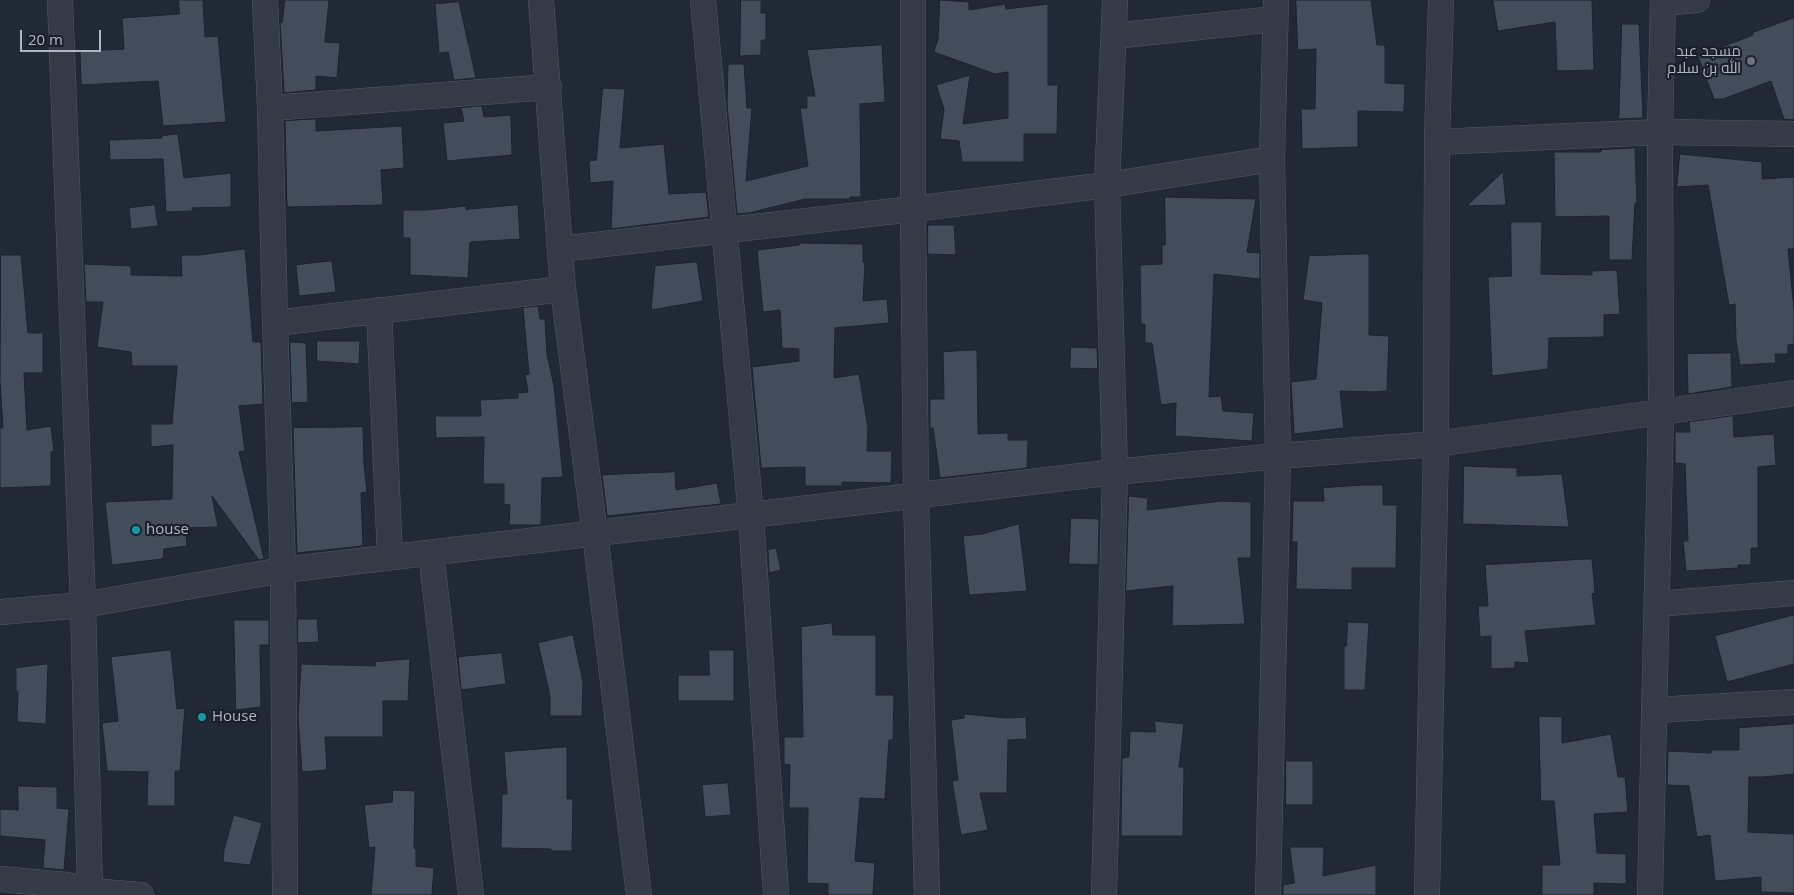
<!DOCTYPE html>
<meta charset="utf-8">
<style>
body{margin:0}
#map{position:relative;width:1794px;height:895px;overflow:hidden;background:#222936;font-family:"Open Sans",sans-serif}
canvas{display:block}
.scale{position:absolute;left:20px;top:30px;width:81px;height:22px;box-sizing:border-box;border:2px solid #afb6c3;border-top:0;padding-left:6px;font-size:15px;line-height:18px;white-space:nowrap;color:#afb6c3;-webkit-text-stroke:4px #1a202b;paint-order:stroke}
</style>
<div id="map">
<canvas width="1794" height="895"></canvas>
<div class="scale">20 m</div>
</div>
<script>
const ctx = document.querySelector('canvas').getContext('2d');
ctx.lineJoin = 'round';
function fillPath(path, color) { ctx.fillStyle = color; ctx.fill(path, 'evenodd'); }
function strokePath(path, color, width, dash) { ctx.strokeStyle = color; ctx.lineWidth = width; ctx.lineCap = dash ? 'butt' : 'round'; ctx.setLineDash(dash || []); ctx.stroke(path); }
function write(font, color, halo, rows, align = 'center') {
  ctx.font = font + ' "Open Sans",Cairo,sans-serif'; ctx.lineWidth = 4.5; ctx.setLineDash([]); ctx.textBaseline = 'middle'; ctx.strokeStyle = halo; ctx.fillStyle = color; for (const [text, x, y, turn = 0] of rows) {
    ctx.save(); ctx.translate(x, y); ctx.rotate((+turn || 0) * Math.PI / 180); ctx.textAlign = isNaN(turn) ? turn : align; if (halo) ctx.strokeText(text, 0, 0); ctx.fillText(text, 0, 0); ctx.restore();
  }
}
const building = new Path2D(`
 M179,0H203L205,37L218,36L226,122L163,126L158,81L81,85L80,51L124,49L122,18L179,14Z
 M285,0H329L325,42L340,43L337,78L316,76V90L284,93L280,22H282Z
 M741,0H761V13H766V40H761V55L740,56Z
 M940,0L969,2V10L1005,4L1006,9L1048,4V85H1058L1057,134H1024V162H962L959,141L940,139L944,109L936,85L970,75L963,124L1008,118V72L995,74L934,52L938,39Z
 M1296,0H1371L1377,45H1385V83L1405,84L1404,112L1358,111V147L1302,149L1301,109H1315L1316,49L1298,50Z
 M1493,0H1592L1594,70L1557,71L1555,22L1498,31Z
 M459,2L476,78L454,80L448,52L439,53L435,4Z
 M1794,18V120L1784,119L1771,81L1723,99H1714L1698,56L1753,35L1752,33Z
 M1622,24H1639L1643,118L1619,119Z
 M882,45L885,102L860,104L861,197H850V199H805L749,213L737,214L727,105L728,64H744L747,108H752L746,181L808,166L800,108H807V96H815L807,50Z
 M603,88L625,89L620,148L664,144L669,194L706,192L709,217L611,229L613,181L590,183L589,161L596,160Z
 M482,106L484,117L511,115L512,155L447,161L443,123L464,121L461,108Z
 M316,119V131L402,126L404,168L381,170L383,205L287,207L285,121Z
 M178,134L184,178L231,173V207L192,208L193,211L166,212L163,159L110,160L109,140L162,138V136Z
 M1635,148L1637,203H1635L1632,260H1609V216L1555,217L1554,152H1601V150Z
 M1680,154L1762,162V179L1794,177V249H1788L1794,309V344L1788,345V354H1775L1776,363L1740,365L1736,341L1735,304L1729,305L1708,185L1677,187Z
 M1503,172L1506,205L1467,206Z
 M1165,197L1256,199L1247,252L1260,253V279L1214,274L1209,397L1221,396L1223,411L1254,413L1252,441L1175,436L1176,403L1161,405L1152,343H1145V324H1141L1140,265L1162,264V245H1165Z
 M155,205L158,226L131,229L129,208Z
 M518,205L520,239L470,242L468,278L410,275V238H403V210H426L466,206V209Z
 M1511,222H1542L1541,274L1592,275V271L1617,270L1620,314L1604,315V337L1549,338L1548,369L1492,376L1488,277L1511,276Z
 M928,225H954L956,255L928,254Z
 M799,243L863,244V262H865L863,301L887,299L889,323L835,328L834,378L859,374L868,428L867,451H892L891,483L842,482V486H805V467L761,468L752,367L799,361V349L782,348L780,310L763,312L757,250L799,245Z
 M245,249L253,342H261L263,404L239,406L245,451L239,452L264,559L259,560L212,496L218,527L186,528L187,546L164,549L163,559L112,565L105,502L172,499L173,445L151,447V424H172L177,366H132L131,352L97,347L103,302H86L84,264L131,266V275L182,276L181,255H200Z
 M1369,254V335L1389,336L1387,391L1374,392L1340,391L1344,428L1294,434L1291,382L1316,379L1322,303L1303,300L1309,256Z
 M1,255H21L28,333H43V373H24L27,430L51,426L54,451L51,452V486L0,488V428H3L0,381Z
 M332,261L336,292L299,296L296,265Z
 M697,262L703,301L651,310L655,266Z
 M538,306L540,319H545L547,354L554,386L563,477L542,478L541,525H509L510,505L504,504V484H483L484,437L436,438L435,416H481L480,400L518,398V393L528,392L525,375L529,374L523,308Z
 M317,341H360L359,364L317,361Z
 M290,342L306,343L308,402L292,403Z
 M1071,347L1097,348L1098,369L1070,368Z
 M977,350L978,434L1008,433V440H1028L1027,468L940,478L933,428H930V399H944L943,352Z
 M1731,353L1732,387L1688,394L1687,354Z
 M1733,416L1734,437L1774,434L1776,465L1758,467V548H1751V565H1738V568L1686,571L1683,541H1688L1685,464L1675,463V432H1690L1689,422Z
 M363,427L364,464L367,492L361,493L363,546L297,553L293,428Z
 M1464,466L1517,468V476L1562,474L1569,527L1463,524Z
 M675,472L676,490L717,483L721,504L607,516L602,475Z
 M1363,485H1383V505H1397L1396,568H1352V590L1296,589L1297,542H1292L1293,501H1324L1323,488Z
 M1129,496L1148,498L1147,510L1221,501L1251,502V558H1238L1245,624L1172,626L1173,586L1126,591Z
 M1071,518L1099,519L1098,565L1069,564Z
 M1019,524L1027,591L969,595L963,536L982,534Z
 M776,548L781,570L769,573L768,550Z
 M1592,559L1595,593L1592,594L1596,625L1525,631L1529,663L1515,662V668L1491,669V636L1480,637L1478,606H1488L1485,565Z
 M1794,615V664L1727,682L1715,636Z
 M298,619H317L319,642L298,643Z
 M234,620H269V645H260L261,707L236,710Z
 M1348,622L1369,623L1365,690H1344V646H1346Z
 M832,623L833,635H876V695H894L893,740H889L885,799L860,798L855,861L875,863L873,895H828V884L807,883L808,808H789L790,765L784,764V737H803L801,627Z
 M573,635L583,682L582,716H550V696L538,643Z
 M171,650L177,709L185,708L180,771H175V806H147L148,772L107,771L102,723L118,721L111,657Z
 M709,650H734V701H678V675H709Z
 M502,653L506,684L461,690L458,657Z
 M410,659L408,701H383V737H325L327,770L302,772L298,718L301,664L376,666L375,662Z
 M48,664L46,724L17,722L18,691H16V668Z
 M964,714L1007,718L1026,717L1027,739L1008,740L1007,793H980L988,830L961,835L952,781L958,780L951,720L964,718Z
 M1539,716L1562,717V743L1611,734L1618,777H1625L1628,812L1594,814L1597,853L1626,854V884L1594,883V895H1542V865H1560L1554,801H1541Z
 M1155,721L1184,724L1179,767H1184L1183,836H1121L1122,758L1129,757L1130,731L1155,732Z
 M1794,724V774L1764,777H1749L1748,832L1794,834V893L1761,892V877L1715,881L1710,835L1697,837L1689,786L1667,785L1668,751L1711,753V750H1739V728Z
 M567,747V799H573L572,851H551V849L501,848L502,794H507L504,752Z
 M1286,761H1313V805H1286Z
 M728,783L731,815L705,817L702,785Z
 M18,786L57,787V808L69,809L64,870L43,868L45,840L0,836V809L18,810Z
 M393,790L415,791L414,848L416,849V866L434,868L432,895H371L375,847L369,848L364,805L392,802Z
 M234,815L262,823L250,865L223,862L224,850Z
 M1290,847H1324L1323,876L1376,865V895H1283V885L1294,883Z`);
fillPath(building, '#434c5a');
strokePath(building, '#1c222d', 1);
const street = new Path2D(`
 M60,0L83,605L90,891
 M265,0L270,108L275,323L283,570L285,895
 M541,0L563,289L595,534L639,895
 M703,0L751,516L776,895
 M913,0V209L916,497L927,895
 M1663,3L1697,0
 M1114,36L1275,19
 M270,108L549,87
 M1437,142L1660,132L1794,134
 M560,249L913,209L1107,185L1272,159
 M379,310L390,557
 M275,323L563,289
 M431,553L471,895
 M1657,604L1794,593
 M0,612L83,605L283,570L1115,472L1278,456L1436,444L1794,393
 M1655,710L1794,702
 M0,879L67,885L90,891L141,895
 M1104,895L1115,472L1107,185L1115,0
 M1268,895L1278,456L1272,159L1276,0
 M1427,895L1436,444L1437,142L1441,0
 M1650,895L1661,411L1660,132L1663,0`);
strokePath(street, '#525964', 26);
strokePath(street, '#353b46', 25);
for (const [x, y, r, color] of [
 [1751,61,5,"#6b7280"],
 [136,530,5,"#0f9aa8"],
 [202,717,5,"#0f9aa8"]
]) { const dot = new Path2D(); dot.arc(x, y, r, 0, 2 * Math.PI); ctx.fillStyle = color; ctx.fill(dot); strokePath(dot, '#1a202b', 2); }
write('15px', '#afb6c3', '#1a202b', [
 ["مسجد عبد",1741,52,"right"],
 ["الله بن سلام",1741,69,"right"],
 ["house",146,530],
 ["House",212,717]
], 'left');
</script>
